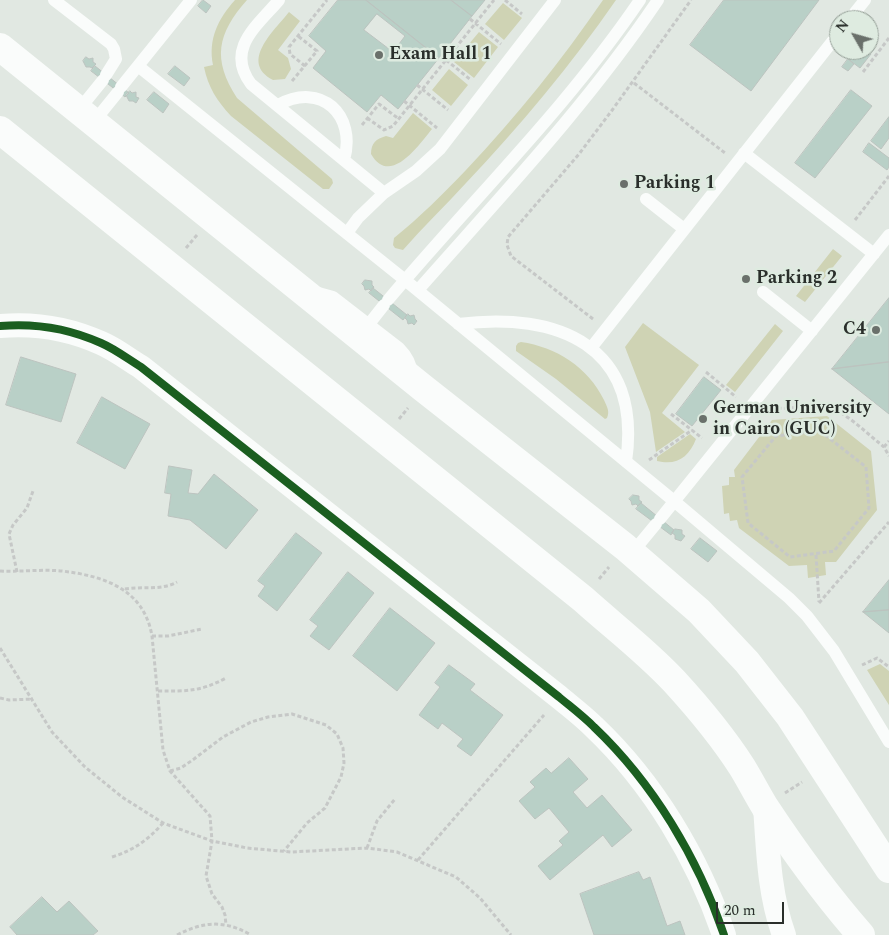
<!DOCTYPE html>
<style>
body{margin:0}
#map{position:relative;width:889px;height:935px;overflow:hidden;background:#e1e8e2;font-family:Spectral,serif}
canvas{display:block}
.north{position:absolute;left:829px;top:10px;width:50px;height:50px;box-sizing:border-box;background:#deebe0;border:1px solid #96a098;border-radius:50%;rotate:308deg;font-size:14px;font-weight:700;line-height:20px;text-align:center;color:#2a2f2b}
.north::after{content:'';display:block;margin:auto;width:18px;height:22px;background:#6a706b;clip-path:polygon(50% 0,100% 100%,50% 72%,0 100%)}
.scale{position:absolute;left:716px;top:902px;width:68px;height:22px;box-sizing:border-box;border:2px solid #2a2f2b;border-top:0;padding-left:6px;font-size:15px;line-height:18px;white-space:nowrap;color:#2a2f2b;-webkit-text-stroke:4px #deebe0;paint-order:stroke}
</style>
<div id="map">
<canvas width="889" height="935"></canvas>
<div class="north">N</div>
<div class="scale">20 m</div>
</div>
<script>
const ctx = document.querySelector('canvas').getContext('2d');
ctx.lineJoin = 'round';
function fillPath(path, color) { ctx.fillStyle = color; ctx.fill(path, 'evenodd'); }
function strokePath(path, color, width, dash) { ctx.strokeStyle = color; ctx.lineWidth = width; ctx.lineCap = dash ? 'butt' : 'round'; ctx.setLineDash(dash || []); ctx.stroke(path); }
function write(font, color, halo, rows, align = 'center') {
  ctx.font = font + ' Spectral,serif'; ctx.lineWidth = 5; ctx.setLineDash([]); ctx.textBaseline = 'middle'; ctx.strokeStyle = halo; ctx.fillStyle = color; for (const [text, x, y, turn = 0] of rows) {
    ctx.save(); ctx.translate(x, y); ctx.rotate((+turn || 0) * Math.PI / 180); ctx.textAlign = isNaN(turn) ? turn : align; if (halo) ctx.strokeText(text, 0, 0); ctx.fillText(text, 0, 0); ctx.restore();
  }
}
fillPath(new Path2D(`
 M235,0H247C217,34 212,59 237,98L332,179L333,183L329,189H323L231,116C217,101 208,87 204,67L213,65C208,39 218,19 235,0Z
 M603,0H616C571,65 520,126 466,183C445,206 423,227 403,250L395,248L393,245L394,238C420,217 443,194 466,170C516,117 562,60 603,0Z
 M503,3L522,18L504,40L485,24Z
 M289,12L300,21L278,50L288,58L291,69L285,79L273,80C239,62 274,31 289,12Z
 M479,32L498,47L474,78L454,62Z
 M449,69L468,85L451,106L432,90Z
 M413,113L432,129C419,145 390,187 371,154C371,143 376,139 386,136L393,138Z
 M833,249L842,256L805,302L796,296Z
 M643,323L699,365L662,413L685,432L656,452L650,412L625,347Z
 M775,324L783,331L735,392L726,385Z
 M521,342C556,347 588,367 604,400C607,407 610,411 607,418L605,419L556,379L516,351V346L518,343Z
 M827,416L871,451L877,510L836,562H825L826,575L808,578L807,565L789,566L739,528L737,520L730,521L729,513L724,514L722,486L729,485V477H735L734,470L772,420Z
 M690,434L696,439C689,457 677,466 657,461V457Z
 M880,664L889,671V705L867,670Z`), '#cfd3b4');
const building = new Path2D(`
 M203,0L211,6L206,13L198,6Z
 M338,0H366L439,58L398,109L381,95L367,112L313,68L326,51L309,36ZM377,14L405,36L393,52L364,30Z
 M366,0H451L472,16L439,58Z
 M451,0H485L472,16Z
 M724,0H819L751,91L690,45Z
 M855,50H865L871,54L860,68L848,59Z
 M86,57L89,59L93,58V62L96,64L92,68L90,67H86L83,61Z
 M848,59L854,64L848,71L842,67Z
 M95,66L129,93L125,97L91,71Z
 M175,66L190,78L184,86L168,74Z
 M851,90L872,106L815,178L795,163Z
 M130,91L132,93L136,92V97L139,98L136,103L133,101H129L126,95Z
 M154,92L169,104L163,113L147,100Z
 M889,117V138L881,149L871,141Z
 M869,143L889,158V167L887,170L863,152Z
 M365,280L372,281V285L374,287L371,291L369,289L365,290L364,286L362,284Z
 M373,288L407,315L403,320L369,293Z
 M889,298V362L832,369Z
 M408,314L410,316L414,315L415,319L417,321L414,325L412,323L408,324L407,320L405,318Z
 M21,357L76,374L61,422L6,405Z
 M889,362V414L832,369Z
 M704,377L721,390L692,426L676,414Z
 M102,397L150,424L125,469L77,443Z
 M169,466L192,470L188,493L198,494L214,474L258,510L226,549L190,520L168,516L171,494L165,493Z
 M633,495L639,496V500L642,502L638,506L636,504L632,505L631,501L629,499Z
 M641,503L674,530L671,535L636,509Z
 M675,529L682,530V534L685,536L681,541L675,539V535L672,533Z
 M296,533L322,553L277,611L258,596L265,586L258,581Z
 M700,538L717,551L708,562L691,549Z
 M348,572L374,593L329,650L310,636L318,626L310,620Z
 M889,580V610L863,612Z
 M390,608L435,643L397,691L353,656Z
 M889,610V633L863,612Z
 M449,665L475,684L470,690L503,715L471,756L457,746L463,739L442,723L438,729L419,715L440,687L435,683Z
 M569,758L588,779L573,792L587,808L602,795L632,830L612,847L603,835L550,880L538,866L563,845L559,841L569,832L549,808L535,819L519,801L535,787L530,782L546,768L551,773Z
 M639,872L643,880L650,877L667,926L680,921L685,935H594L580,894Z
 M42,897L57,912L69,901L98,931L93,935H17L10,927Z`);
fillPath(building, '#b9d0c7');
strokePath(building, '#bcc3bf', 1);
strokePath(new Path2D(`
 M505,0L522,14
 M470,19L501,44
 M441,56L471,80
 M305,66L290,54L289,47L327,0
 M863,72L889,38
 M292,81L317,51L298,36
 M634,83L725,153
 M417,85L448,110
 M404,101L437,128
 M367,118L384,130L393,126L494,0
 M362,125L379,104L399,119
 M855,220L889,176
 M186,248L197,235
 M593,319L511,256L507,245L508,237L579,154L613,109L691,0
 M706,372L736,397
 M771,407C787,411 803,405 819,405C838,405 863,430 878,442L884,447L889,456
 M671,414L702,438
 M399,419L408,408
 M820,431L866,467L869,508L834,551L790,557L748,523L742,477L776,436Z
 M884,447L889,441
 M649,460L692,430
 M816,555L819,602
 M0,571C20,572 42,569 62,571C104,576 144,589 152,636L163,750L170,771L210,816L212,841L206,876L212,894L222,907L225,915L226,925
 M17,572L9,534L13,525L27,508L33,491
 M599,579L609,567
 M125,589C142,586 161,591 177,582
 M819,603L889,522
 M152,636H168L202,629
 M0,648L52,732L85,767L122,797L163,823L212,841L247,848L291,852L367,848L397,852L456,877L480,898L511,935
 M862,665L877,658L889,667
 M158,691C187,691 200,692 226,678
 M0,698L9,700L33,699
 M170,771L181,768L194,759L223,737L251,722L268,717L292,714L326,725L337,734L343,748L344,763L341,777L325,808L307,823L284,851
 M785,793L802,782
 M367,848L377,821L395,799
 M112,857C134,850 148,840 163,823
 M418,860L544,715
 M177,935C204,921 225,920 251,935`), '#c6c8c7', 3, [4, 2.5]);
strokePath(new Path2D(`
 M54,0L111,44L114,49L116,59L106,75
 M279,0C257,26 225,49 251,84L384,193
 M849,20L865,0
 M138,66L405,280L674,501L789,598L807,616L834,651L889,742
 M121,87L191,0
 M86,101L103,80
 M278,105C321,81 357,115 344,160
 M101,113L118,92
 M744,153L874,254
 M646,199L684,229
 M347,233L358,218L384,193L416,171L440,149L555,0
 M418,290C501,196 588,104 658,0
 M315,292L333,297L399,348C407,356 411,363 412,374
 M763,292L812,331
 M388,300C472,200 566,109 640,0
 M369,324L384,305
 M458,324C558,311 643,346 626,462
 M591,348L839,33
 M660,519L889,235
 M632,553L656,524`), '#fafcfb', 12);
strokePath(new Path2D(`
 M0,326C34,323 70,329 101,343C115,349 128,359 141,367L559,697C571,707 583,716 594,727C653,783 698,858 724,935
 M765,806C768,850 769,894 784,935`), '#fafcfb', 24);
strokePath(new Path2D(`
 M0,47L423,388L625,547L699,611L747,662L790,717L889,869
 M0,130L583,599C613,626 646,651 674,681C696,705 724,739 742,767C750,780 757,794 765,807C794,851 826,895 861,935`), '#fafcfb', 28);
strokePath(new Path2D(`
 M0,326C34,323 70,329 101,343C115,349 128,359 141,367L559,697C571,707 583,716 594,727C653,783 698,858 724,935`), '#1b5e20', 8);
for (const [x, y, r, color] of [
 [379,55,5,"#6a706b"],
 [624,184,5,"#6a706b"],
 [746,279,5,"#6a706b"],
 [876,330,5,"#6a706b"],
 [703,419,5,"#6a706b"]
]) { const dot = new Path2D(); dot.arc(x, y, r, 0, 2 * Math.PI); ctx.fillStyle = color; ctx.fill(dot); strokePath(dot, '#deebe0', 2); }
write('bold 18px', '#2a2f2b', '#deebe0', [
 ["Exam Hall 1",389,55],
 ["Parking 1",634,184],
 ["Parking 2",756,279],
 ["C4",866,330,"right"],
 ["German University",713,409],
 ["in Cairo (GUC)",713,430]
], 'left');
</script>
